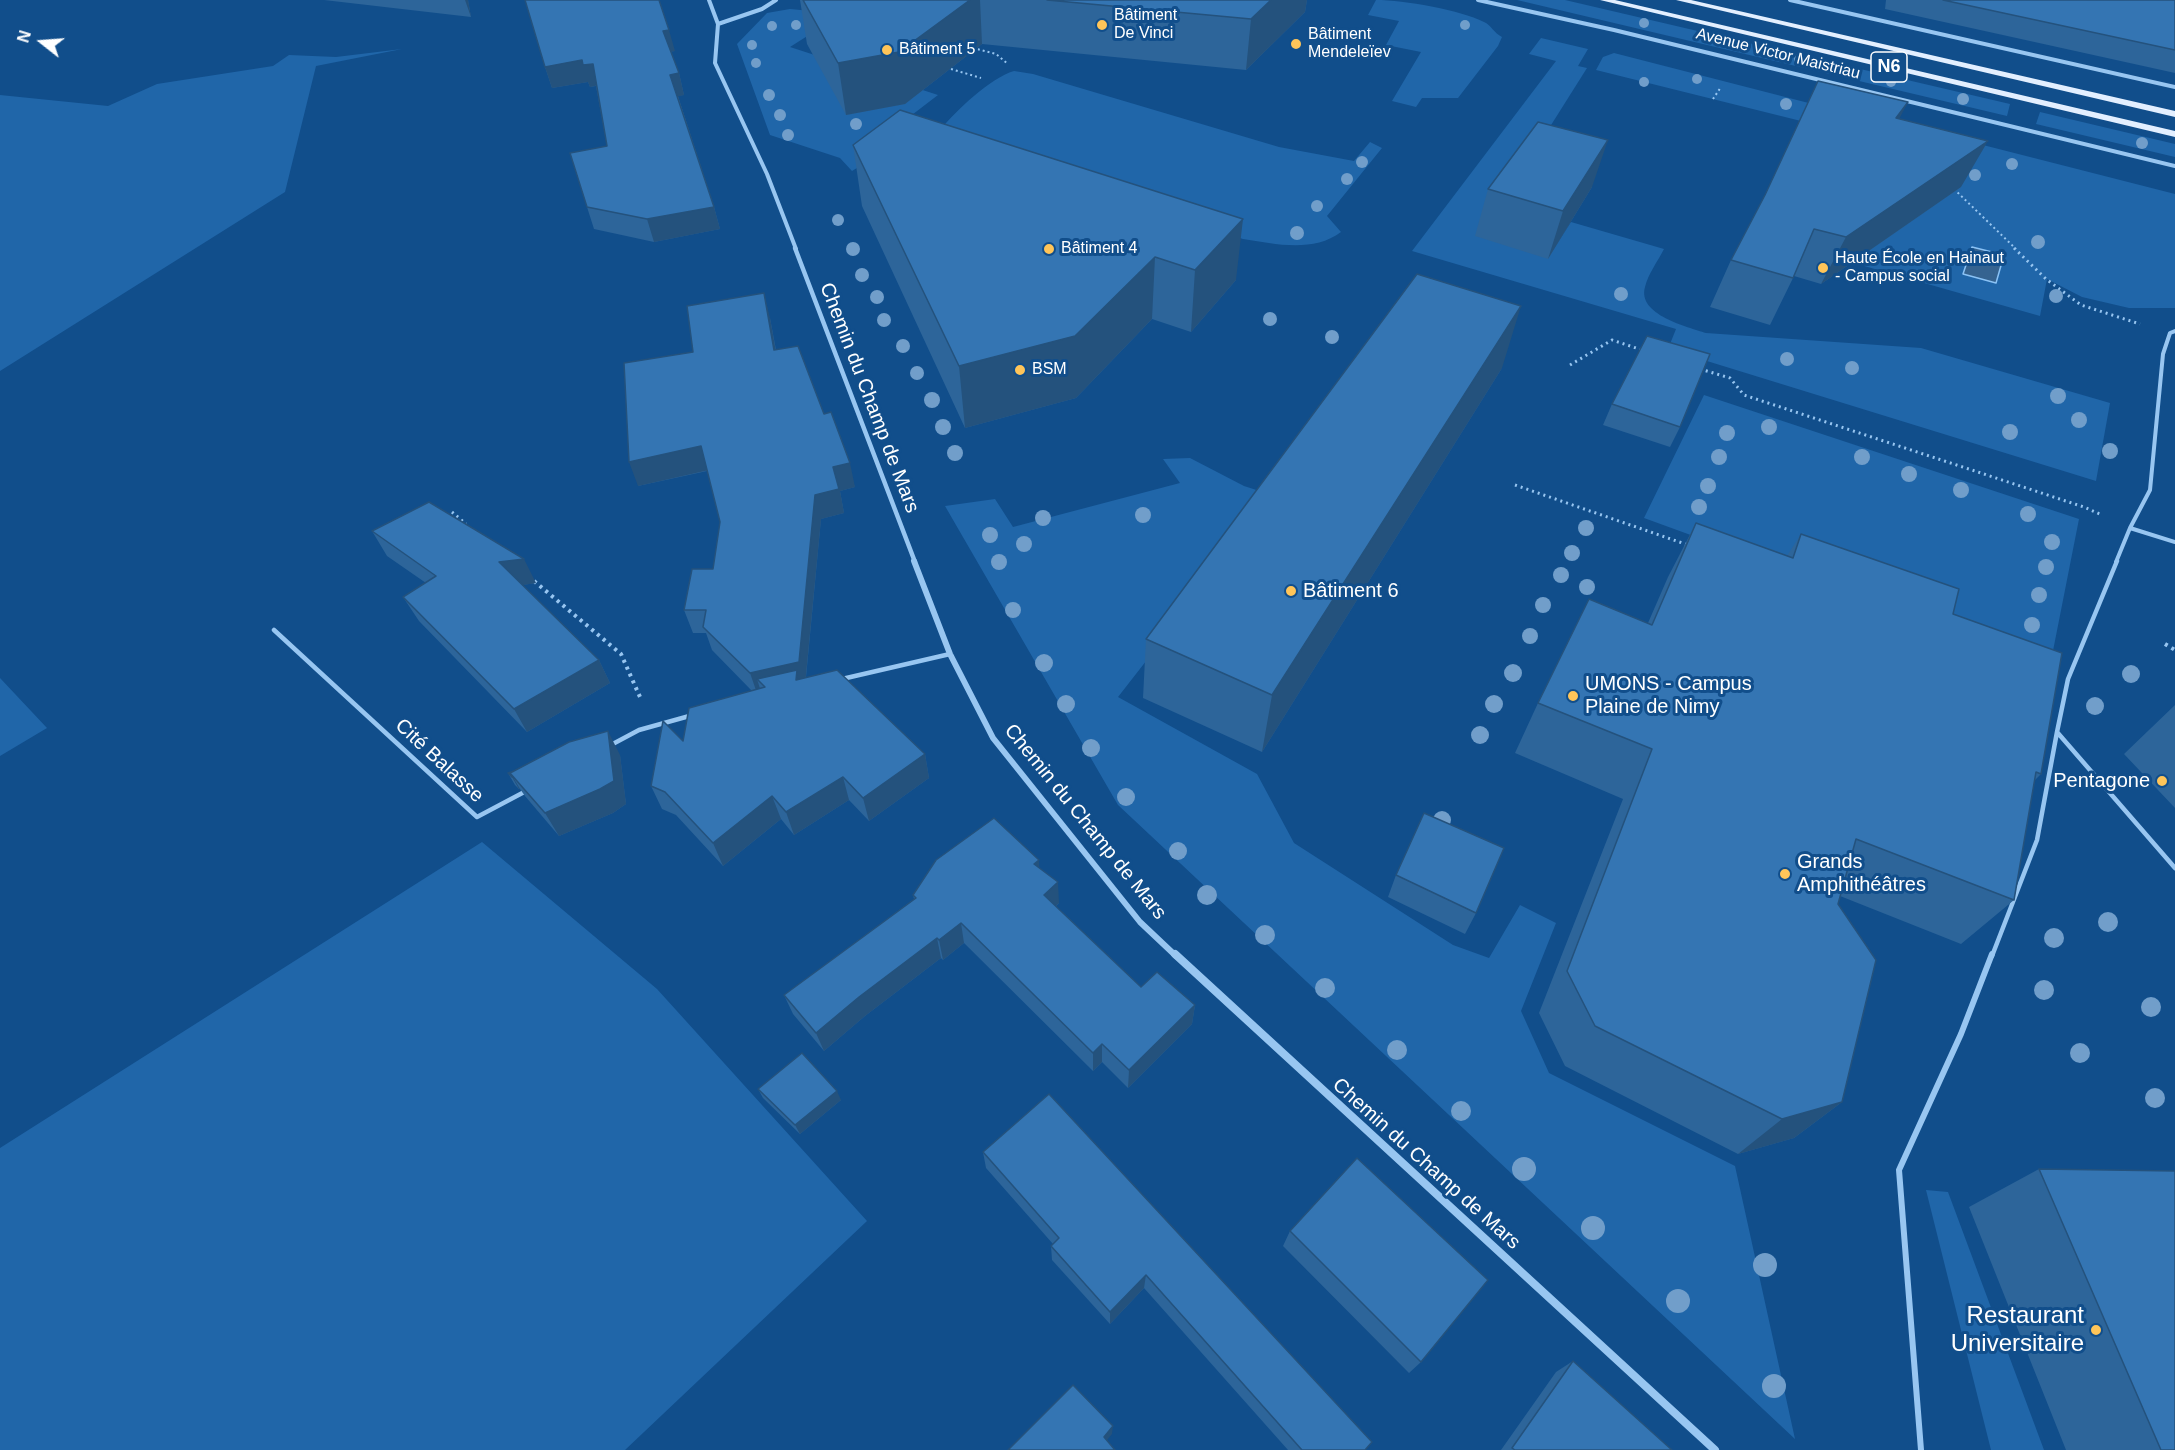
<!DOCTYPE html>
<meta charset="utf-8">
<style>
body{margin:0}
#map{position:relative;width:2175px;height:1450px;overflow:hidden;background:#114e8b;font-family:Arial,sans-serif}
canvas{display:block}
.north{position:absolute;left:12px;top:12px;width:60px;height:60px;-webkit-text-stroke:4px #114e8b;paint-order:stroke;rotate:287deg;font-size:16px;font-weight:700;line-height:24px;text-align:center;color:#fff}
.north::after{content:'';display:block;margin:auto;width:21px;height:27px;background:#fff;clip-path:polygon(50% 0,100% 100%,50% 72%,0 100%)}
</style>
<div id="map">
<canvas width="2175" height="1450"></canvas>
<div class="north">N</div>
</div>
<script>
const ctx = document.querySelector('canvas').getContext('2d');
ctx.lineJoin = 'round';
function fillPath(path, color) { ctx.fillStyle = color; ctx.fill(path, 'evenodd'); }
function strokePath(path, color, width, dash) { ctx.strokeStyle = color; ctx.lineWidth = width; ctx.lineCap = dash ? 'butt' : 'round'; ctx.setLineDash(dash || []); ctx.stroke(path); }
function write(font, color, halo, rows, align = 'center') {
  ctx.font = font + ' Arial,sans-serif'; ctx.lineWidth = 6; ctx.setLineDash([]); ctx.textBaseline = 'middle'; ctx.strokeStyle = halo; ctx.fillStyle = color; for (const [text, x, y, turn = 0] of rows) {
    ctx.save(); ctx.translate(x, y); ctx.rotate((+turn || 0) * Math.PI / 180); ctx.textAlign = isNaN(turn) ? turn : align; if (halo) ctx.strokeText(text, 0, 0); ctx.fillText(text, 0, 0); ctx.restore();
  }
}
fillPath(new Path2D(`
 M1376,0C1404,0 1460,10 1484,22C1491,25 1494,33 1502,37L1498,46L1458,98H1422L1416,107L1392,101L1421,52L1386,45L1399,21L1368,15Z
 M1517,0H1565L2010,104L2007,116Z
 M790,9L842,14L790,47L938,95L887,134L891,147L852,171L840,158L770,135L737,44L767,13Z
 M1541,38L1588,49L1578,66L1587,68L1524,168L1548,258L1571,222L1664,249C1658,261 1648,274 1645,287C1637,315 1688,327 1706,333L1921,348L2110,403L2096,481L1668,349L1676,329L1412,251L1556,61L1529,54Z
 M402,49L316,66L285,192L0,371V95L108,106L157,84L273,66L289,55L336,57Z
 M1614,53L1832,109L1805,122L1596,70L1603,57Z
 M1014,71L1033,74L1279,147L1354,161L1370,142L1382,148L1327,216L1341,232C1313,253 1275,244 1243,239L946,143L940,130C956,111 990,78 1014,71Z
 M2040,112L2175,144V157L2036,124Z
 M1983,145L2175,194V308H2129L2082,297L2047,279L2040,316L1801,248L1921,213C1937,205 1968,162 1983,145Z
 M1704,395L2079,519L2050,666L1644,518Z
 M1190,458L1244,486L1275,496L1118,697L1257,774L1294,843L1453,945L1489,958L1520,905L1556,923L1521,1011L1549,1073L1735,1166L1795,1439L1118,805L945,506L995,499L1013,527L1180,483L1163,459Z
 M0,678L47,728L0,756Z
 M482,842L657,989L867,1221L625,1450H0V1148Z
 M1926,1190L1948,1192L2044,1450H1991Z`), '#2066a9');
const water = new Path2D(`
 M1972,247L2004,255L1996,283L1963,274Z`);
fillPath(water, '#356390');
strokePath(water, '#8ac2f5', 1.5);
strokePath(new Path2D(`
 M973,48L996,54L1008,64
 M951,69L981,78
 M1713,99L1721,87
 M1954,189L2016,249`), '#98c6f1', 2, [2, 3]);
strokePath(new Path2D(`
 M2014,248L2046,279L2081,305L2140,324
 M1570,365L1612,340L1645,351
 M1700,369L1730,378L1744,395L2084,507L2102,515
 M1515,485L1688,545
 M452,512L466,524`), '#98c6f1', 3, [2, 4]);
strokePath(new Path2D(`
 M534,581L621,654L640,697
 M2165,644L2175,650`), '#98c6f1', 4, [3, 4.5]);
strokePath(new Path2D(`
 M2130,528L2175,542
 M2116,562L2130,528L2150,490L2163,354L2170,333L2175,331`), '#98c6f1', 4);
strokePath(new Path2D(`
 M2117,561L2068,679L2057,732L2175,868
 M274,630L477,817L528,790
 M842,679L950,654
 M609,746L639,730L693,715
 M1992,956L2037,840L2057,732`), '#98c6f1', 4.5);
strokePath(new Path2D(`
 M1921,1450L1899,1170L1961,1034L1992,954`), '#98c6f1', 6);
strokePath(new Path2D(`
 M709,0L718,24L715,63L767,174L796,249
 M1478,0L1614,30L2175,166
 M1790,0L2175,87
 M718,24L762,9L776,0`), '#98c6f1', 4);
strokePath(new Path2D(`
 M795,248L915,562`), '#98c6f1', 4.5);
strokePath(new Path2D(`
 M914,561L950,654L993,738L1140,922L1176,956`), '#98c6f1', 6);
strokePath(new Path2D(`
 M1175,954L1715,1450`), '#98c6f1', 8);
fillPath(new Path2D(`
 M1600,0H1615L2175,131V137Z
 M1676,0H1691L2175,111V117Z`), '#e3efff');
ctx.fillStyle = '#719eca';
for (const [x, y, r] of [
 [1644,23,5],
 [796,25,5],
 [1465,25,5],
 [772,26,5],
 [1723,41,5],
 [752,45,5],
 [1799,59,5],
 [756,63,5],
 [1697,79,5],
 [1644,82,5],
 [1891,82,5],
 [769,95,6],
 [1963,99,6],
 [1786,104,6],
 [780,115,6],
 [856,124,6],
 [788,135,6],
 [2142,143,6],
 [1362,162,6],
 [2012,164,6],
 [1975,175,6],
 [1347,179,6],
 [1317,206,6],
 [838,220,6],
 [1297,233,7],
 [2038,242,7],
 [853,249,7],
 [862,275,7],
 [1621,294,7],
 [2056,296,7],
 [877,297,7],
 [1270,319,7],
 [884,320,7],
 [1332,337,7],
 [903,346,7],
 [1787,359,7],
 [1852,368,7],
 [917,373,7],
 [2058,396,8],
 [932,400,8],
 [2079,420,8],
 [943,427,8],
 [1769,427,8],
 [2010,432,8],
 [1727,433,8],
 [2110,451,8],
 [955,453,8],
 [1719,457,8],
 [1862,457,8],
 [1909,474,8],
 [1708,486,8],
 [1961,490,8],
 [1699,507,8],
 [2028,514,8],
 [1143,515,8],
 [1043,518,8],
 [1586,528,8],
 [990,535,8],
 [2052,542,8],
 [1024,544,8],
 [1572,553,8],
 [999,562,8],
 [2046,567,8],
 [1561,575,8],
 [1587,587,8],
 [2039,595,8],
 [1543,605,8],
 [1013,610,8],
 [2032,625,8],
 [1530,636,8],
 [1044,663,9],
 [1513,673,9],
 [2131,674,9],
 [1066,704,9],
 [1494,704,9],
 [2095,706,9],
 [1480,735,9],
 [1091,748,9],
 [1126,797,9],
 [1442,820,9],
 [1178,851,9],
 [1207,895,10],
 [2108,922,10],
 [1265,935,10],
 [2054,938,10],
 [1325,988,10],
 [2044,990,10],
 [2151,1007,10],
 [1397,1050,10],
 [2080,1053,10],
 [2155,1098,10],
 [1461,1111,10],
 [1524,1169,12],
 [1593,1228,12],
 [1765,1265,12],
 [1678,1301,12],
 [1774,1386,12]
]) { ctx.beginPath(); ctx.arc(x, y, r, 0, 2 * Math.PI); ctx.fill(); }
fillPath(new Path2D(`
 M324,0H468L471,17Z
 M800,0H1307L1305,12L1246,70L982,44L905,104L846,115L807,44Z
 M1886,0H2175V73L1885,9Z
 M675,51L671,52L679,73L684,95L678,96L714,207L720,229L654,242L594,229L587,207L607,146L596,86L590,87L588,82L552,88L545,67Z
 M1899,119L1961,187L1821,284L1794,276L1770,325L1710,307L1731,260Z
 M853,145L1236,280L1191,332L1152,319L1076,398L965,428L862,206Z
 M1592,187L1548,259L1475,236L1488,189Z
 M770,318L776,350L824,414L855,487L840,491L844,513L821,519L806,677L925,754L929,778L869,821L849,800L794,835L781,819L723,866L676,815L662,809L651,786L683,741L752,691L712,650L706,633H693L684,610L713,569L720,522L707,471L638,486L693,352Z
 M1502,368L1262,752L1143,698L1146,639Z
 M1612,404L1680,427L1670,447L1603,425Z
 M1696,523L1787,556L1801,534L1953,614L2041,774L2034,781L2014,900L1961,944L1840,896L1838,904L1842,1102L1794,1138L1738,1154L1565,1066L1539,1013L1623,799L1515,753L1538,703L1648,623L1668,577Z
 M372,531L536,583L522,585L599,660L610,683L527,732L419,621L403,597L426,583L387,556Z
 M2175,705V808L2124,754Z
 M620,755L626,804L613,813L559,836L525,796L520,789H519L515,785L508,773Z
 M1039,860V868L1059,903L1056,906L1141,987L1195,1005L1192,1024L1128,1088L1102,1062L1093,1071L964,943L943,960L941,958L865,1016L824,1051L793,1014L784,995L914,899L913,895Z
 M1396,875L1476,913L1465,934L1388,897Z
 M758,1089L841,1100L800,1134L763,1098Z
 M1049,1094L1365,1450H1288L1144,1288L1110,1324L1052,1260L1051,1246L1053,1244L986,1168L983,1152Z
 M2039,1169L2175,1450H2066L1969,1207Z
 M1290,1231L1421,1362L1409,1373L1283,1246Z
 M1573,1361L1672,1450H1501L1556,1372Z`), '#2d659a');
fillPath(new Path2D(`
 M465,0H468L471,17Z
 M970,0H980L982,44L905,104L846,115L838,63Z
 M1271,0H1307L1305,12L1246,70L1251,19Z
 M669,30L675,51L669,52L663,31Z
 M582,60L593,64L599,85L590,87L588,82L552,88L545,67Z
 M679,73L684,95L676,97L670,75Z
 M1908,102L1884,148L1896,118Z
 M1608,140L1592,187L1548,259L1563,211Z
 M1988,141L1961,187L1821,284L1846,237Z
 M714,207L720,229L654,242L647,219Z
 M1243,219L1236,280L1191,332L1195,270Z
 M1155,257L1152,319L1076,398L965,428L959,366Z
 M764,293L770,318L780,375L774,350Z
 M1521,306L1502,368L1262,752L1272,695Z
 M701,446L709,470L638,486L629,462Z
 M850,463L855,487L840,491L844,513L821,519L805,685L765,687L757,679L762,695L758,696L750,673L815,495L833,467Z
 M524,559L536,583L511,587L499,562Z
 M599,660L610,683L527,732L514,709Z
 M608,731L620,755L626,804L613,813L559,836L545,813Z
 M925,754L929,778L869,821L863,798Z
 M512,777H513L520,789H519Z
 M843,777L849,800L794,835L786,812Z
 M772,796L781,819L723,866L713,843Z
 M1039,860L1040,881L1034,864Z
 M1058,882L1059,903L1045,916L1044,895Z
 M961,923L964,943L943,960L939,940Z
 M937,938L941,958L865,1016L824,1051L816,1033L859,997Z
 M1195,1005L1192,1024L1128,1088L1129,1070Z
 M1102,1044V1062L1093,1071V1053Z
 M837,1091L841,1100L800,1134L795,1125Z
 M1842,1102L1794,1138L1738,1154L1782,1119Z
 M1146,1275L1144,1288L1110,1324V1312Z
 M1113,1426L1112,1434L1103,1445L1104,1437Z`), '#24527d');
const building = new Path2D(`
 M525,0H659L669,30L663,31L679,73L670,75L714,207L647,219L587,207L570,153L607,146L593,64L583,65L582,60L545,67Z
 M803,0H970L899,52L838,63Z
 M1047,0H1271L1251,19Z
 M1943,0H2175V50Z
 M1818,81L1908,102L1896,118L1988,141L1846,237L1814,229L1793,278L1731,260L1765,195Z
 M900,110L1243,219L1195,270L1155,257L1075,336L959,366L853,145Z
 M1538,122L1608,140L1563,211L1488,189Z
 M1417,274L1521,306L1272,695L1146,639Z
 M764,293L774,350L798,346L824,414L831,412L850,463L833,467L839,489L815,495L799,662L750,673L703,627L706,610H684L692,569H713L720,522L701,446L629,462L624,363L693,352L687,306Z
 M1647,336L1710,354L1680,427L1612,404Z
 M429,502L524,559L499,562L599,660L514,709L403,597L436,576L372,531Z
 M1696,523L1793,558L1801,534L1959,589L1953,614L2062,653L2041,774L2036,772L2014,900L1856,839L1838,904L1876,960L1842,1102L1782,1119L1595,1026L1567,971L1652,749L1538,703L1589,599L1652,625Z
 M797,670L796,680L837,670L925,754L863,798L843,777L786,812L772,796L713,843L665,792L651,786L663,721L683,741L689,708L765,687L757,679Z
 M608,731L614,781L600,789L545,813L510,773L569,742Z
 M514,771L510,773L513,777H512L508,773Z
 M1424,813L1504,848L1476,913L1396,875Z
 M994,818L1039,860L1034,864L1058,882L1044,895L1141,987L1157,972L1195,1005L1129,1070L1102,1044L1093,1053L961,923L939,940L937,938L859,997L816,1033L784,995L916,898L913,895L936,860Z
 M802,1053L837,1091L795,1125L758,1089Z
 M1049,1094L1372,1442L1365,1450H1302L1146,1275L1110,1312L1051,1246L1059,1238L983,1152Z
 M1357,1158L1488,1280L1421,1362L1290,1231Z
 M2039,1169L2175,1171V1450H2161Z
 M1573,1361L1672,1450H1515L1512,1448Z
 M1073,1385L1113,1426L1104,1437L1115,1450H1008Z`);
fillPath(building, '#3475b3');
strokePath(building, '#24527d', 1.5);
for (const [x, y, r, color] of [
 [1102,25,6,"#ffc559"],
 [1296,44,6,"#ffc559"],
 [887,50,6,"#ffc559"],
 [1049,249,6,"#ffc559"],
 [1823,268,6,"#ffc559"],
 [1020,370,6,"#ffc559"],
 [1291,591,6,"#ffc559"],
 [1573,696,6,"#ffc559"],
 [2162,781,6,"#ffc559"],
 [1785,874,6,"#ffc559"],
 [2096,1330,6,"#ffc559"]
]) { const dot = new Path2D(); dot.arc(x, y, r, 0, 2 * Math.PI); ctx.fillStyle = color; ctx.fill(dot); strokePath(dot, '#114e8b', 2); }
write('16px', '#fff', '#114e8b', [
 ["Bâtiment",1114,16],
 ["De Vinci",1114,34],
 ["Bâtiment",1308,35],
 ["Mendeleïev",1308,53],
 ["Bâtiment 5",899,50],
 ["Bâtiment 4",1061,249],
 ["Haute École en Hainaut",1835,259],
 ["- Campus social",1835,277],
 ["BSM",1032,370]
], 'left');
write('16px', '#fff', '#114e8b', [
 ["Avenue Victor Maistriau",1778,54,14]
]);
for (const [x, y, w] of [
 [1889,67,36]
]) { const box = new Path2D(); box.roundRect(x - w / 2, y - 15, w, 30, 4.5); ctx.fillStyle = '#114e8b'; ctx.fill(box); strokePath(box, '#fff', 1.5); }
write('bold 18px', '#fff', null, [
 ["N6",1889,67]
]);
write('20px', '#fff', '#114e8b', [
 ["Chemin du Champ de Mars",869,398,69],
 ["Cité Balasse",439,761,43],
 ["Chemin du Champ de Mars",1085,822,51],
 ["Chemin du Champ de Mars",1426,1164,42]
]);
write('20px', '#fff', '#114e8b', [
 ["Bâtiment 6",1303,591],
 ["UMONS - Campus",1585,684],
 ["Plaine de Nimy",1585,707],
 ["Pentagone",2150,781,"right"],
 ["Grands",1797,862],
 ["Amphithéâtres",1797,885]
], 'left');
write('24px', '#fff', '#114e8b', [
 ["Restaurant",2084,1316],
 ["Universitaire",2084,1344]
], 'right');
</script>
